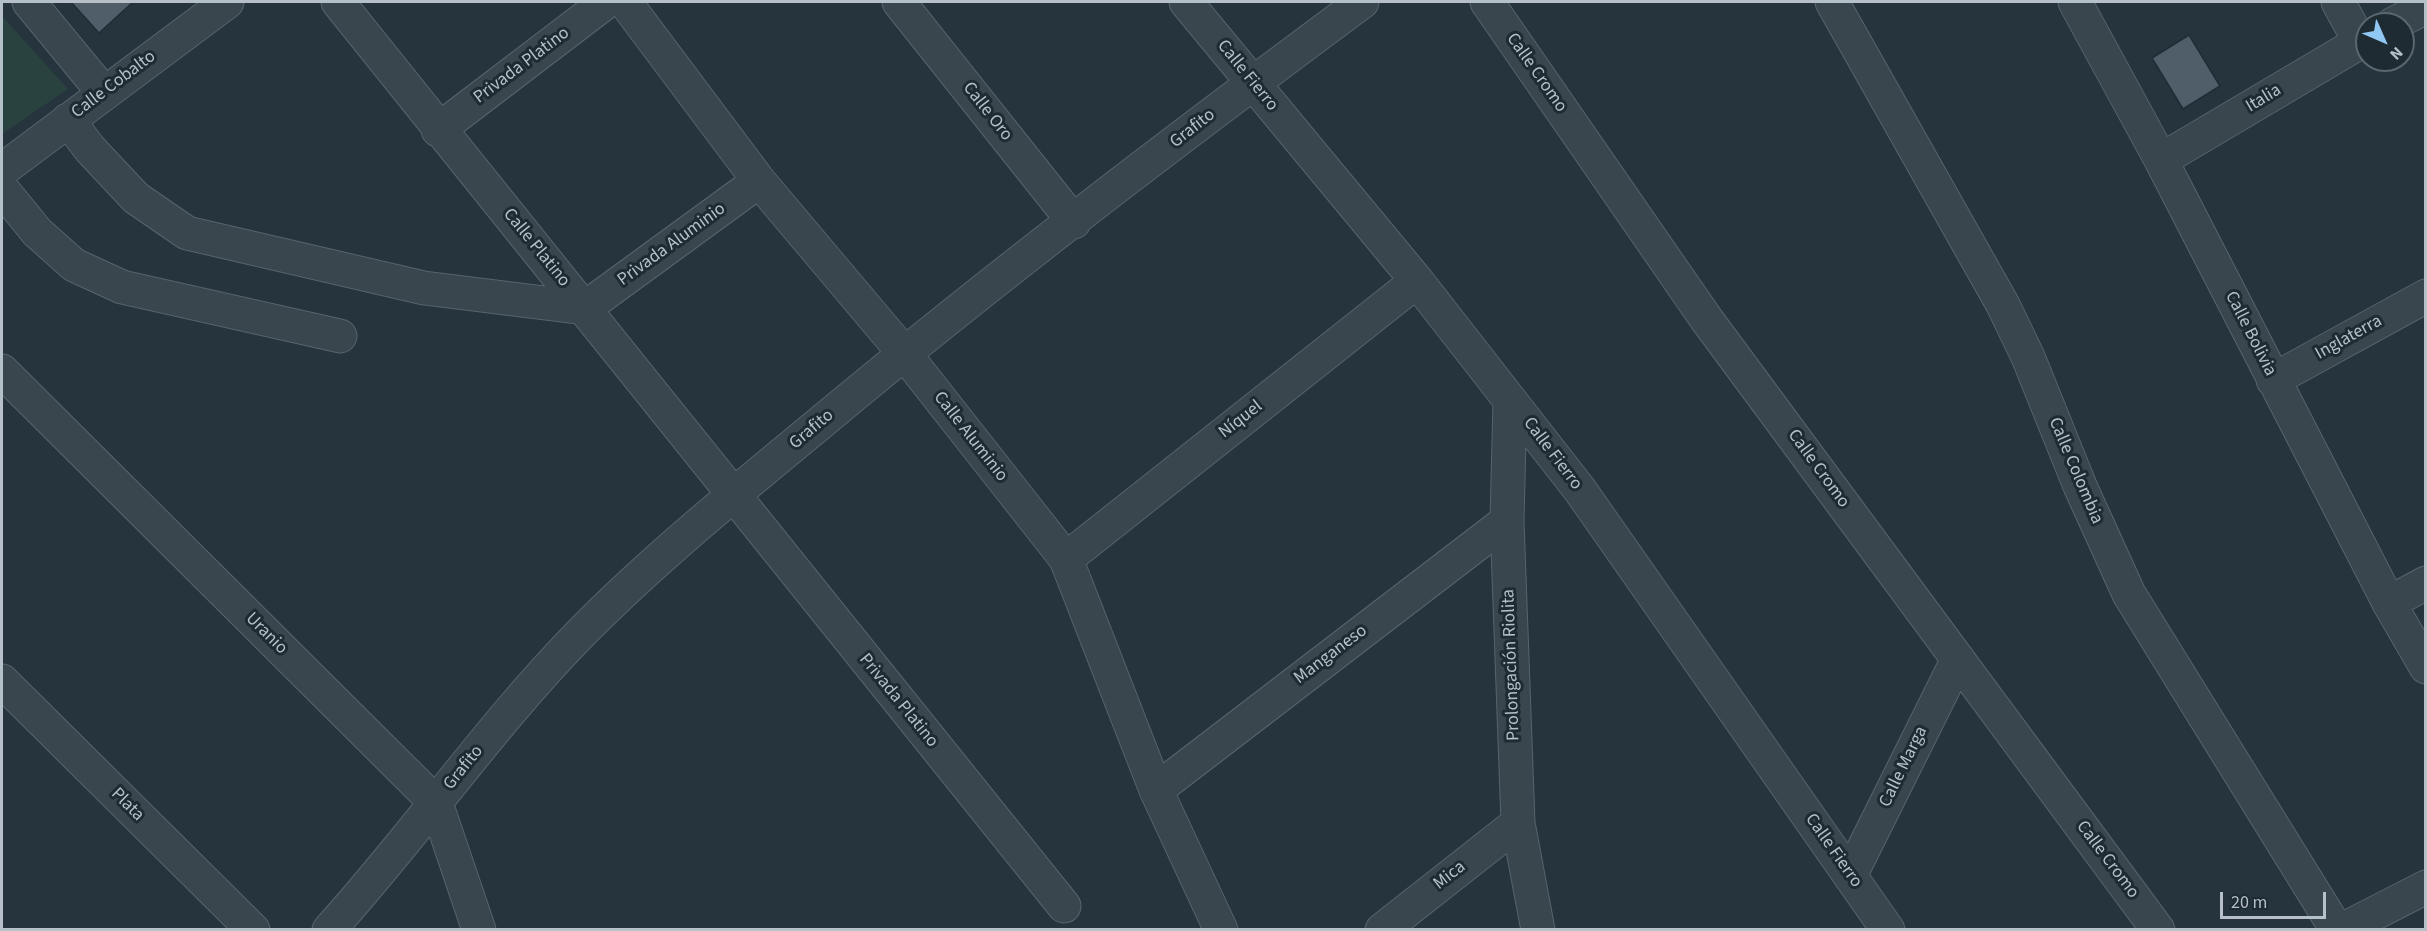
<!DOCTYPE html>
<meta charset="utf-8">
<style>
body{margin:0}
#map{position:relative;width:2427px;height:931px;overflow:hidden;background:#26343e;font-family:"Source Sans 3",sans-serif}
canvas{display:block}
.frame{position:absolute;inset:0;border:3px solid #b6c0c9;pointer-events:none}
.north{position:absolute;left:2355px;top:12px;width:60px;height:60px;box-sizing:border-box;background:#1f2b33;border:2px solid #5b676f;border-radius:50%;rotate:135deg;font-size:16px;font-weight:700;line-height:24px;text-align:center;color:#b6c0c9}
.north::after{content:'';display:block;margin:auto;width:21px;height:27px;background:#91c7f3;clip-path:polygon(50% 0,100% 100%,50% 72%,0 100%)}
.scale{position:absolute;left:2220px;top:892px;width:106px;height:27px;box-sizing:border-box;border:3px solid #b6c0c9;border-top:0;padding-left:8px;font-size:18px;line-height:21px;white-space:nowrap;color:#b6c0c9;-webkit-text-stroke:4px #1f2b33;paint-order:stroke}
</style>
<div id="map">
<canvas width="2427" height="931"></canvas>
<div class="frame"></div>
<div class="north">N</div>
<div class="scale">20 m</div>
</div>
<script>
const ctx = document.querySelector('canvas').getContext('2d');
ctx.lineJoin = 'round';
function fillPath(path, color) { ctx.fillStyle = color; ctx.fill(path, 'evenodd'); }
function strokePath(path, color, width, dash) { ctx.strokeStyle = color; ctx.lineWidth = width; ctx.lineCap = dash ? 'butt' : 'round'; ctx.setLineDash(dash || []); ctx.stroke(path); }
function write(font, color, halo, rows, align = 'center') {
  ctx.font = font + ' "Source Sans 3",sans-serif'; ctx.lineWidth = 6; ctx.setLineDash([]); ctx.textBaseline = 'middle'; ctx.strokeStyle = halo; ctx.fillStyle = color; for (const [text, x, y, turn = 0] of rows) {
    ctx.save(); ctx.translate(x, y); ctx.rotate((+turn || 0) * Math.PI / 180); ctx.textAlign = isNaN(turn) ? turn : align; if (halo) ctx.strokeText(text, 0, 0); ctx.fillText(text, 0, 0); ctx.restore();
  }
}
fillPath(new Path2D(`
 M2,16L68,89L2,134Z`), '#29413f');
const building = new Path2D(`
 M71,2H133L99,33Z
 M2189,35L2220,86L2183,109L2152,58Z`);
fillPath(building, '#4f5e69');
strokePath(building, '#212d35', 1.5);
const minor = new Path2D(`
 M29,2L104,93
 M338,2L1064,906
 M625,2L759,181L904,353L1066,559L1156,790L1221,930
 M899,2L1074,222
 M1186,2L1417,281L1580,490L1888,930
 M1487,2L1707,320L2158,930
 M1832,2L2003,305L2028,357L2080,486L2129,594L2337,930
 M2075,2L2161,160L2389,603L2426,667
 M2338,2L2360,42
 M2393,24L2426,7
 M68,120L90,149L136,198L187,233L424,288L585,308L759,181
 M438,130L606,2
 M2161,160L2367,38
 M2,170L227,2
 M2,189L37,232L74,265L122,287L340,336
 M2,371L436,803L479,930
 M2273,380L2426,296
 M1510,400L1507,521L1518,823L1538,930
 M1066,559L1417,281
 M2389,603L2426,583
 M2,681L253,930
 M1156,790L1507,521
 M1850,876L1958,659
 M329,930C417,833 491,724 583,631C658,555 743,487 825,419C999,274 1180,137 1362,2
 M1382,930L1518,823
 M2342,930L2426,887`);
strokePath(minor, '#58636c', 35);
strokePath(minor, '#3a464e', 33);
write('18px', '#b6c0c9', '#1f2b33', [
 ["Privada Platino",522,66,-37],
 ["Calle Cromo",1536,73,55],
 ["Calle Fierro",1247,76,51],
 ["Calle Cobalto",114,85,-37],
 ["Italia",2264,99,-31],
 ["Calle Oro",987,112,52],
 ["Grafito",1193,129,-38],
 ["Privada Aluminio",672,245,-36],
 ["Calle Platino",536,248,51],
 ["Calle Bolivia",2250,334,63],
 ["Inglaterra",2349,338,-29],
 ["Níquel",1241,420,-38],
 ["Grafito",812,430,-40],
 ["Calle Aluminio",970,437,52],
 ["Calle Fierro",1552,454,53],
 ["Calle Cromo",1818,469,54],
 ["Calle Colombia",2075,471,67],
 ["Uranio",266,634,45],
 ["Manganeso",1331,655,-37],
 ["Prolongación Riolita",1512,665,-92],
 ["Privada Platino",898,701,51],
 ["Calle Marga",1904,767,-64],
 ["Grafito",464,768,-51],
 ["Plata",127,805,45],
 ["Calle Fierro",1833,851,55],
 ["Calle Cromo",2107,860,53],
 ["Mica",1450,876,-38]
]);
</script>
